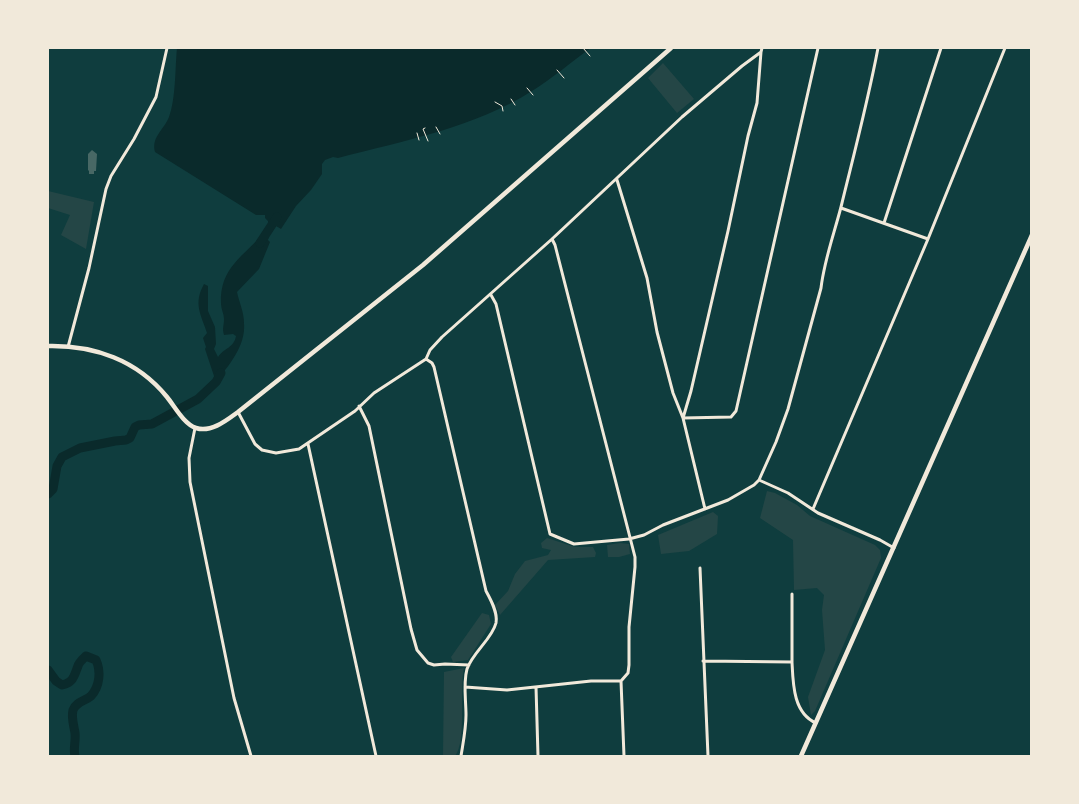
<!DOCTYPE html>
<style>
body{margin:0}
#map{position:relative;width:1079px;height:804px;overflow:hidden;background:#0f3d3e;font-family:Montserrat,sans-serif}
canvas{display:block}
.frame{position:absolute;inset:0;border:49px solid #f1e9da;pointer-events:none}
</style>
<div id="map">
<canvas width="1079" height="804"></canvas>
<div class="frame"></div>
</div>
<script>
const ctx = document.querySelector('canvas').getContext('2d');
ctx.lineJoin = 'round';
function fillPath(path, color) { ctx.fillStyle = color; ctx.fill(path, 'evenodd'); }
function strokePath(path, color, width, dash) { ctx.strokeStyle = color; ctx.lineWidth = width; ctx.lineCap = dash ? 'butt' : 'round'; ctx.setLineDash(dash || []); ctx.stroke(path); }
fillPath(new Path2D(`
 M663,63L694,99L677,113L648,78Z
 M48,191L94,202L86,249L61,235L70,215L48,208Z
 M767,491L775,493L797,505L810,516L875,545L880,550L881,558L815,711L811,715L808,697L825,650L822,610L824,595L817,588L794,590L793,540L760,518Z
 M713,512L718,516L717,534L689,551L661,554L658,535Z
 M547,538L575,547H593L596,553L595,557L548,560L500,615L495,605L508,591L515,574L525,561L548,555L551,550L542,548L541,543Z
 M620,543L629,544L630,554L619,557H608L607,545Z
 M482,613L489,615L491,624L468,660L453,662L451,657Z
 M464,668C459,689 467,742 455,756H443L444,672Z`), '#244646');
fillPath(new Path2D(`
 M177,48H591C571,62 553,78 532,91C476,127 403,141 338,158L333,157L325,160L322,164V174L311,190L296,206L281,229L276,226L273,229L268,225V221L265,218V215H256L155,152C151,137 164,130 169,117C176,98 175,68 177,48Z
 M264,232L269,235L268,240L270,242L259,269L237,292C239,302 244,312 244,323C246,346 229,365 216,382L205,349L206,347L203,338L207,333C201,314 193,304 204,284L208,286V311L215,327L216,344L214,349L218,357C224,348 234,348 236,336L233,334L224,335C222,328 224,326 224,319C224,314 221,309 221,304C219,267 245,256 264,232Z`), '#0a2a2b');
strokePath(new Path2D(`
 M260,243L277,217
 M48,494L53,489L57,466L62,457L80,448L115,441L126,440L130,438L135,427L139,425L152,424L198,399L216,382L221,373
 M48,670L56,681L62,685C74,682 74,676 78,666C79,662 83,659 86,656L96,660C101,671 100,686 91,696C85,701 76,702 73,710C71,718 74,726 75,733C76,741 73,749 75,756`), '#0a2a2b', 9);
fillPath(new Path2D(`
 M92,150L97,154L96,171H94V174H89V171L88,170V154Z`), '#486865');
strokePath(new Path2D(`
 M583,48L590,56
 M557,70L564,78
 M527,88L533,95
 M511,99L515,105
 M495,102L502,106L503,111
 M436,127L440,134
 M425,128L423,129L428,141
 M417,133L419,140`), '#f1e9da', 1);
strokePath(new Path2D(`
 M761,52L757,103L748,136L728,231L691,391L683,418L731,417L736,411L818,48
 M617,180L647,278L657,332L673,393L683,418L705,509
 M841,208L928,239
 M884,223L941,48
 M552,239L555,245L635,557V567L629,627V665L628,673L621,681L624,756
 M491,295L496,304L550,534L574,544L629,539L644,535L663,525L728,500L754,485L759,480L776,442L788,409L821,288C824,261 834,234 841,207C854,154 868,101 878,48
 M68,347L89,268L106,189L111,176L134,139L156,97L167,48
 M426,359L430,350L442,337L552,239L682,117L742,66L761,52L762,48
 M426,359L432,363L434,367L486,591C491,600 498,613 496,623C492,639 473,652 467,669C463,683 466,700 466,715C466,729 463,743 461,756
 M359,406L369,426L411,629L417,650L428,663L434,665L445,664L469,665
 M238,412L255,444L262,450L276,453L299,449L355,411L374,393L426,359
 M195,428L189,458L190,482L234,698L251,756
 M308,444L376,756
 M759,480L788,493L818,513L880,540L894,548
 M813,509L928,239L1005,48
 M700,568L708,756
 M792,594V662
 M703,661L792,662C793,683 793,713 816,723
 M465,687L507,690L591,681H621
 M536,687L538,756`), '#f1e9da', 3);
strokePath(new Path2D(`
 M48,346C94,345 137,360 167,397C175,407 184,424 196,428C211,433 227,420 238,412L423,265L671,48
 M801,756L1032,235`), '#f1e9da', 4.5);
</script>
